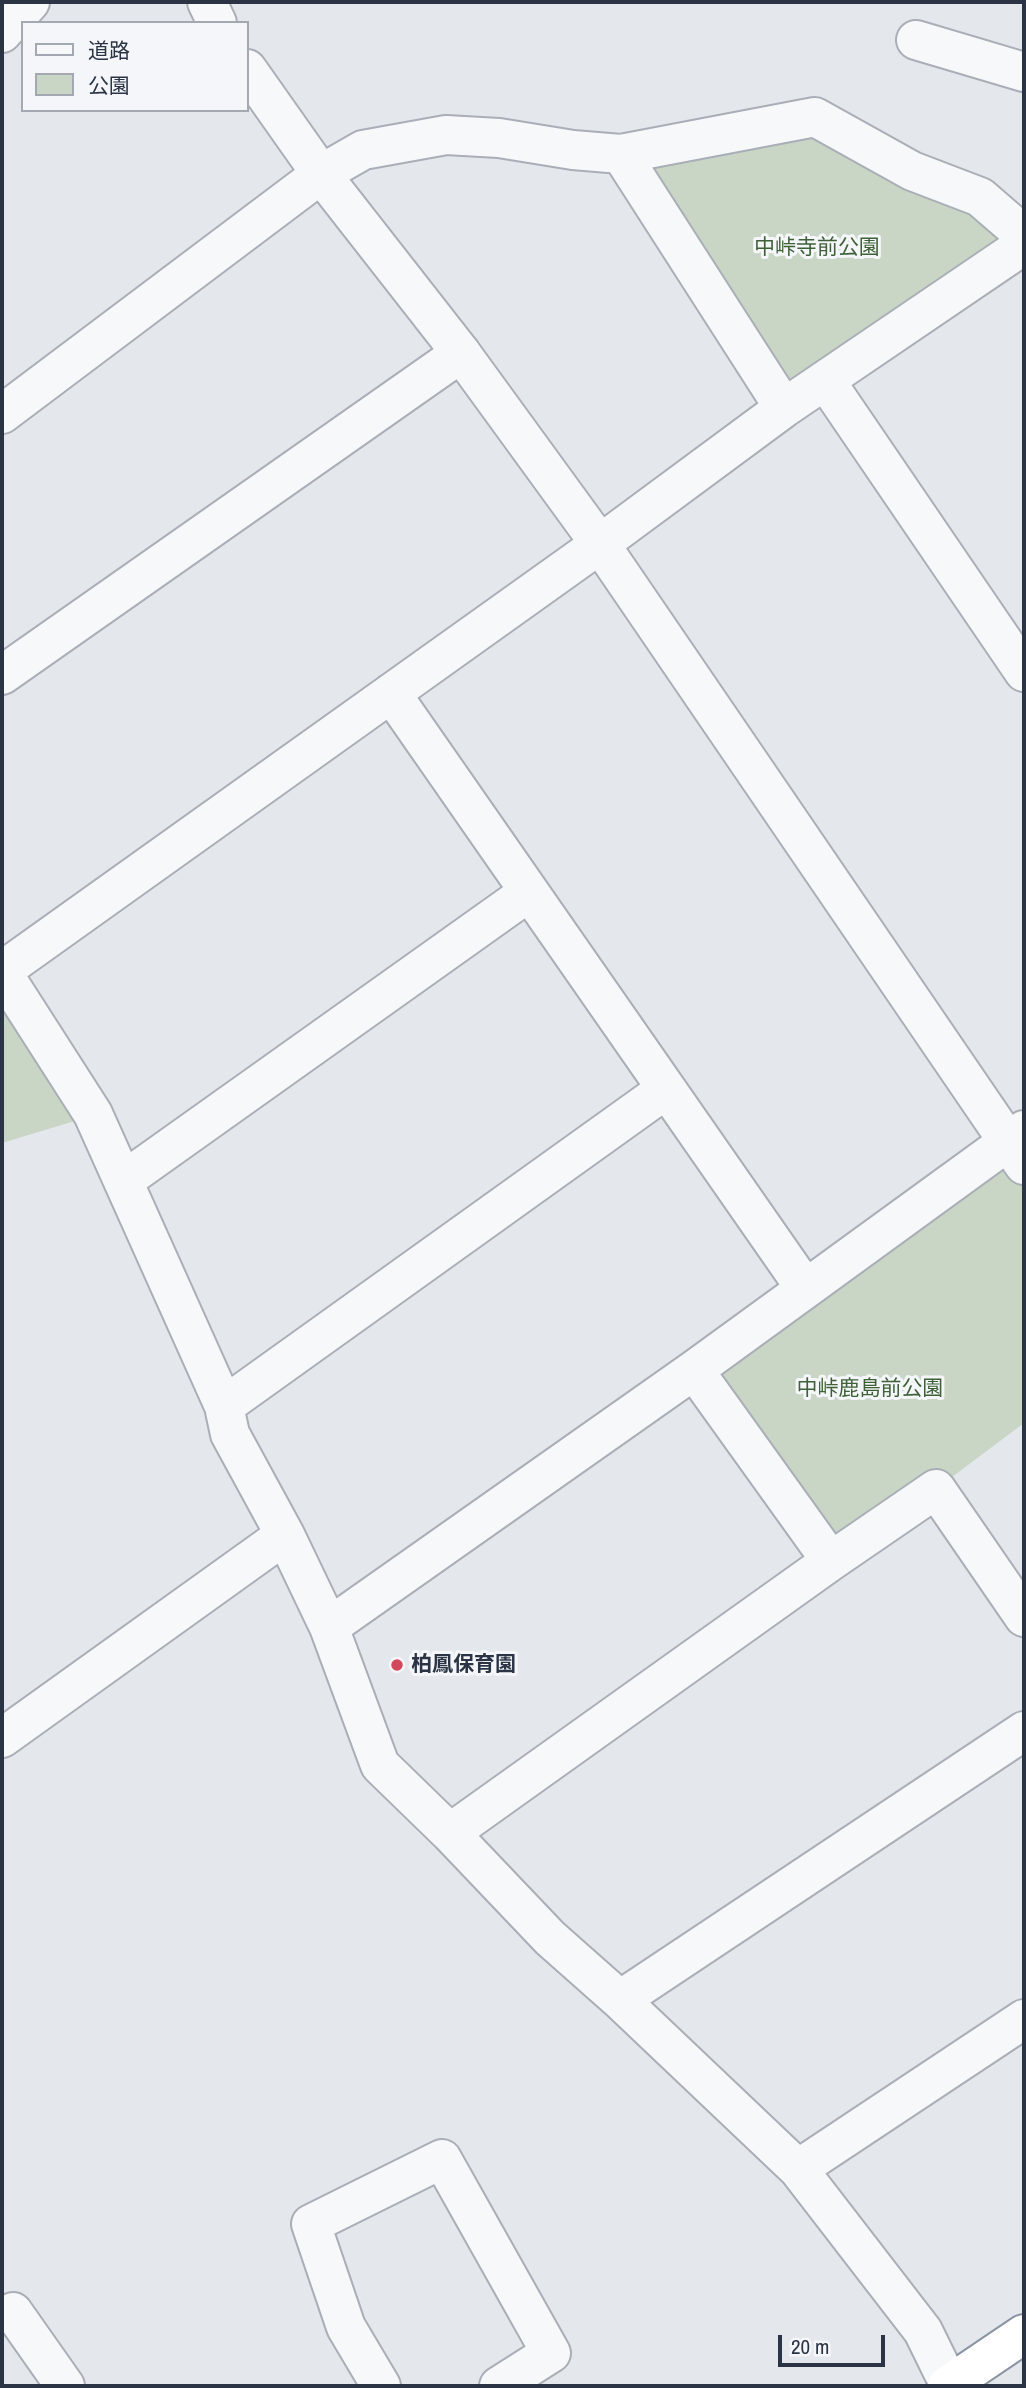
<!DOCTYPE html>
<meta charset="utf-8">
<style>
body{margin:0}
#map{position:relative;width:1026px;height:2388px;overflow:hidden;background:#e4e7ec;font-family:"Archivo Narrow","Noto Sans JP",sans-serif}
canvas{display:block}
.frame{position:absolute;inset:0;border:4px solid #2b3445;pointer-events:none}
.legend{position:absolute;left:21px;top:21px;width:228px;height:91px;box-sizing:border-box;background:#f4f6f9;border:2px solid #a4a8b1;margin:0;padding:9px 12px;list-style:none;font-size:21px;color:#2b3445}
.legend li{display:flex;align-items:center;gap:14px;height:35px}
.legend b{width:35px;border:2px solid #a4a8b1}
.scale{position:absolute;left:778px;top:2335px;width:107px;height:32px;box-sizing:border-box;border:4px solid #2b3445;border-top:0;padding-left:9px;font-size:21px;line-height:24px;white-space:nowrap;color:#2b3445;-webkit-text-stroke:5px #f4f6f9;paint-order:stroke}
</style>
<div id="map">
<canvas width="1026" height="2388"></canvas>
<div class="frame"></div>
<ul class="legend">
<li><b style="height:9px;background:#f7f8fa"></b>道路</li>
<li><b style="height:19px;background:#c9d6c5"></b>公園</li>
</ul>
<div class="scale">20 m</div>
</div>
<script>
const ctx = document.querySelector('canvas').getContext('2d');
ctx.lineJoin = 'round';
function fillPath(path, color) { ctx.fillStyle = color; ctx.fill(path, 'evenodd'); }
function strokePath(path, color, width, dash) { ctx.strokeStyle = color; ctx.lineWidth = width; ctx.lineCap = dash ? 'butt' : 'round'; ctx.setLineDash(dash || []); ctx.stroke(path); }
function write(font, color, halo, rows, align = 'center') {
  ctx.font = font + ' "Archivo Narrow","Noto Sans JP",sans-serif'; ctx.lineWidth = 6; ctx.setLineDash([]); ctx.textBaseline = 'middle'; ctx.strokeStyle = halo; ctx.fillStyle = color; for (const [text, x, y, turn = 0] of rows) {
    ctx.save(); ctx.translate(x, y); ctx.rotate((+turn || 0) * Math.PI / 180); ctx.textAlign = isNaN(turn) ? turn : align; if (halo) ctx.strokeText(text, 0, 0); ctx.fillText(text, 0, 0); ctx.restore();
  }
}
fillPath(new Path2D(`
 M815,117L1024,235L784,408L621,154Z
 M2,991L78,1120L2,1143Z
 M1008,1141L1024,1165V1423L936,1489L831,1561L694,1370Z`), '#c9d6c5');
const minor = new Path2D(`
 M2,33L30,2
 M916,40L1024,72
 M621,154L815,117L912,171L980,197L1024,235
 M825,380L1024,672
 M2,414L321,174L363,150L446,135L499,138L573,150L621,154L784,408
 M2,675L461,353
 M391,693L805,1288
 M2,971L600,544L784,408L1024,245
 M2,972L93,1114L224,1406L230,1434L285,1535L329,1627L380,1765L450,1833L550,1938L620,2000L798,2169L923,2331L950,2386
 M123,1181L529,892
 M694,1370L831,1561
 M224,1406L665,1090
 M329,1627L694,1370L1024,1130
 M2,1738L285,1535
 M450,1833L831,1561L936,1489L1024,1617
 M620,2000L1024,1731
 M798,2169L1024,2019
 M13,2312L65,2386
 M381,2386L346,2327L311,2224L442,2159L551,2353L499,2386`);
const tertiary = new Path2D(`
 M207,2L217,23
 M247,69L321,174L461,353L600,544L1024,1165`);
const trunk = new Path2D(`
 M947,2386L1024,2334`);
strokePath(minor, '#a9aeb7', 42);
strokePath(tertiary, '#a9aeb7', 42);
strokePath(trunk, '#8b94a3', 42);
strokePath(minor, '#f7f8fa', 38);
strokePath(tertiary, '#f7f8fa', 38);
strokePath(trunk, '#fff', 38);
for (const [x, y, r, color] of [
 [397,1665,7,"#d1495b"]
]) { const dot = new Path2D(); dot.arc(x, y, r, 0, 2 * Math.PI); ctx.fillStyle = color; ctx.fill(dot); strokePath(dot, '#f4f6f9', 2.5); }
write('21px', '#3f6138', '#f4f6f9', [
 ["中峠寺前公園",817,248],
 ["中峠鹿島前公園",870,1389]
]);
write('bold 21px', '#2b3445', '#f4f6f9', [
 ["柏鳳保育園",411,1665]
], 'left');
</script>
